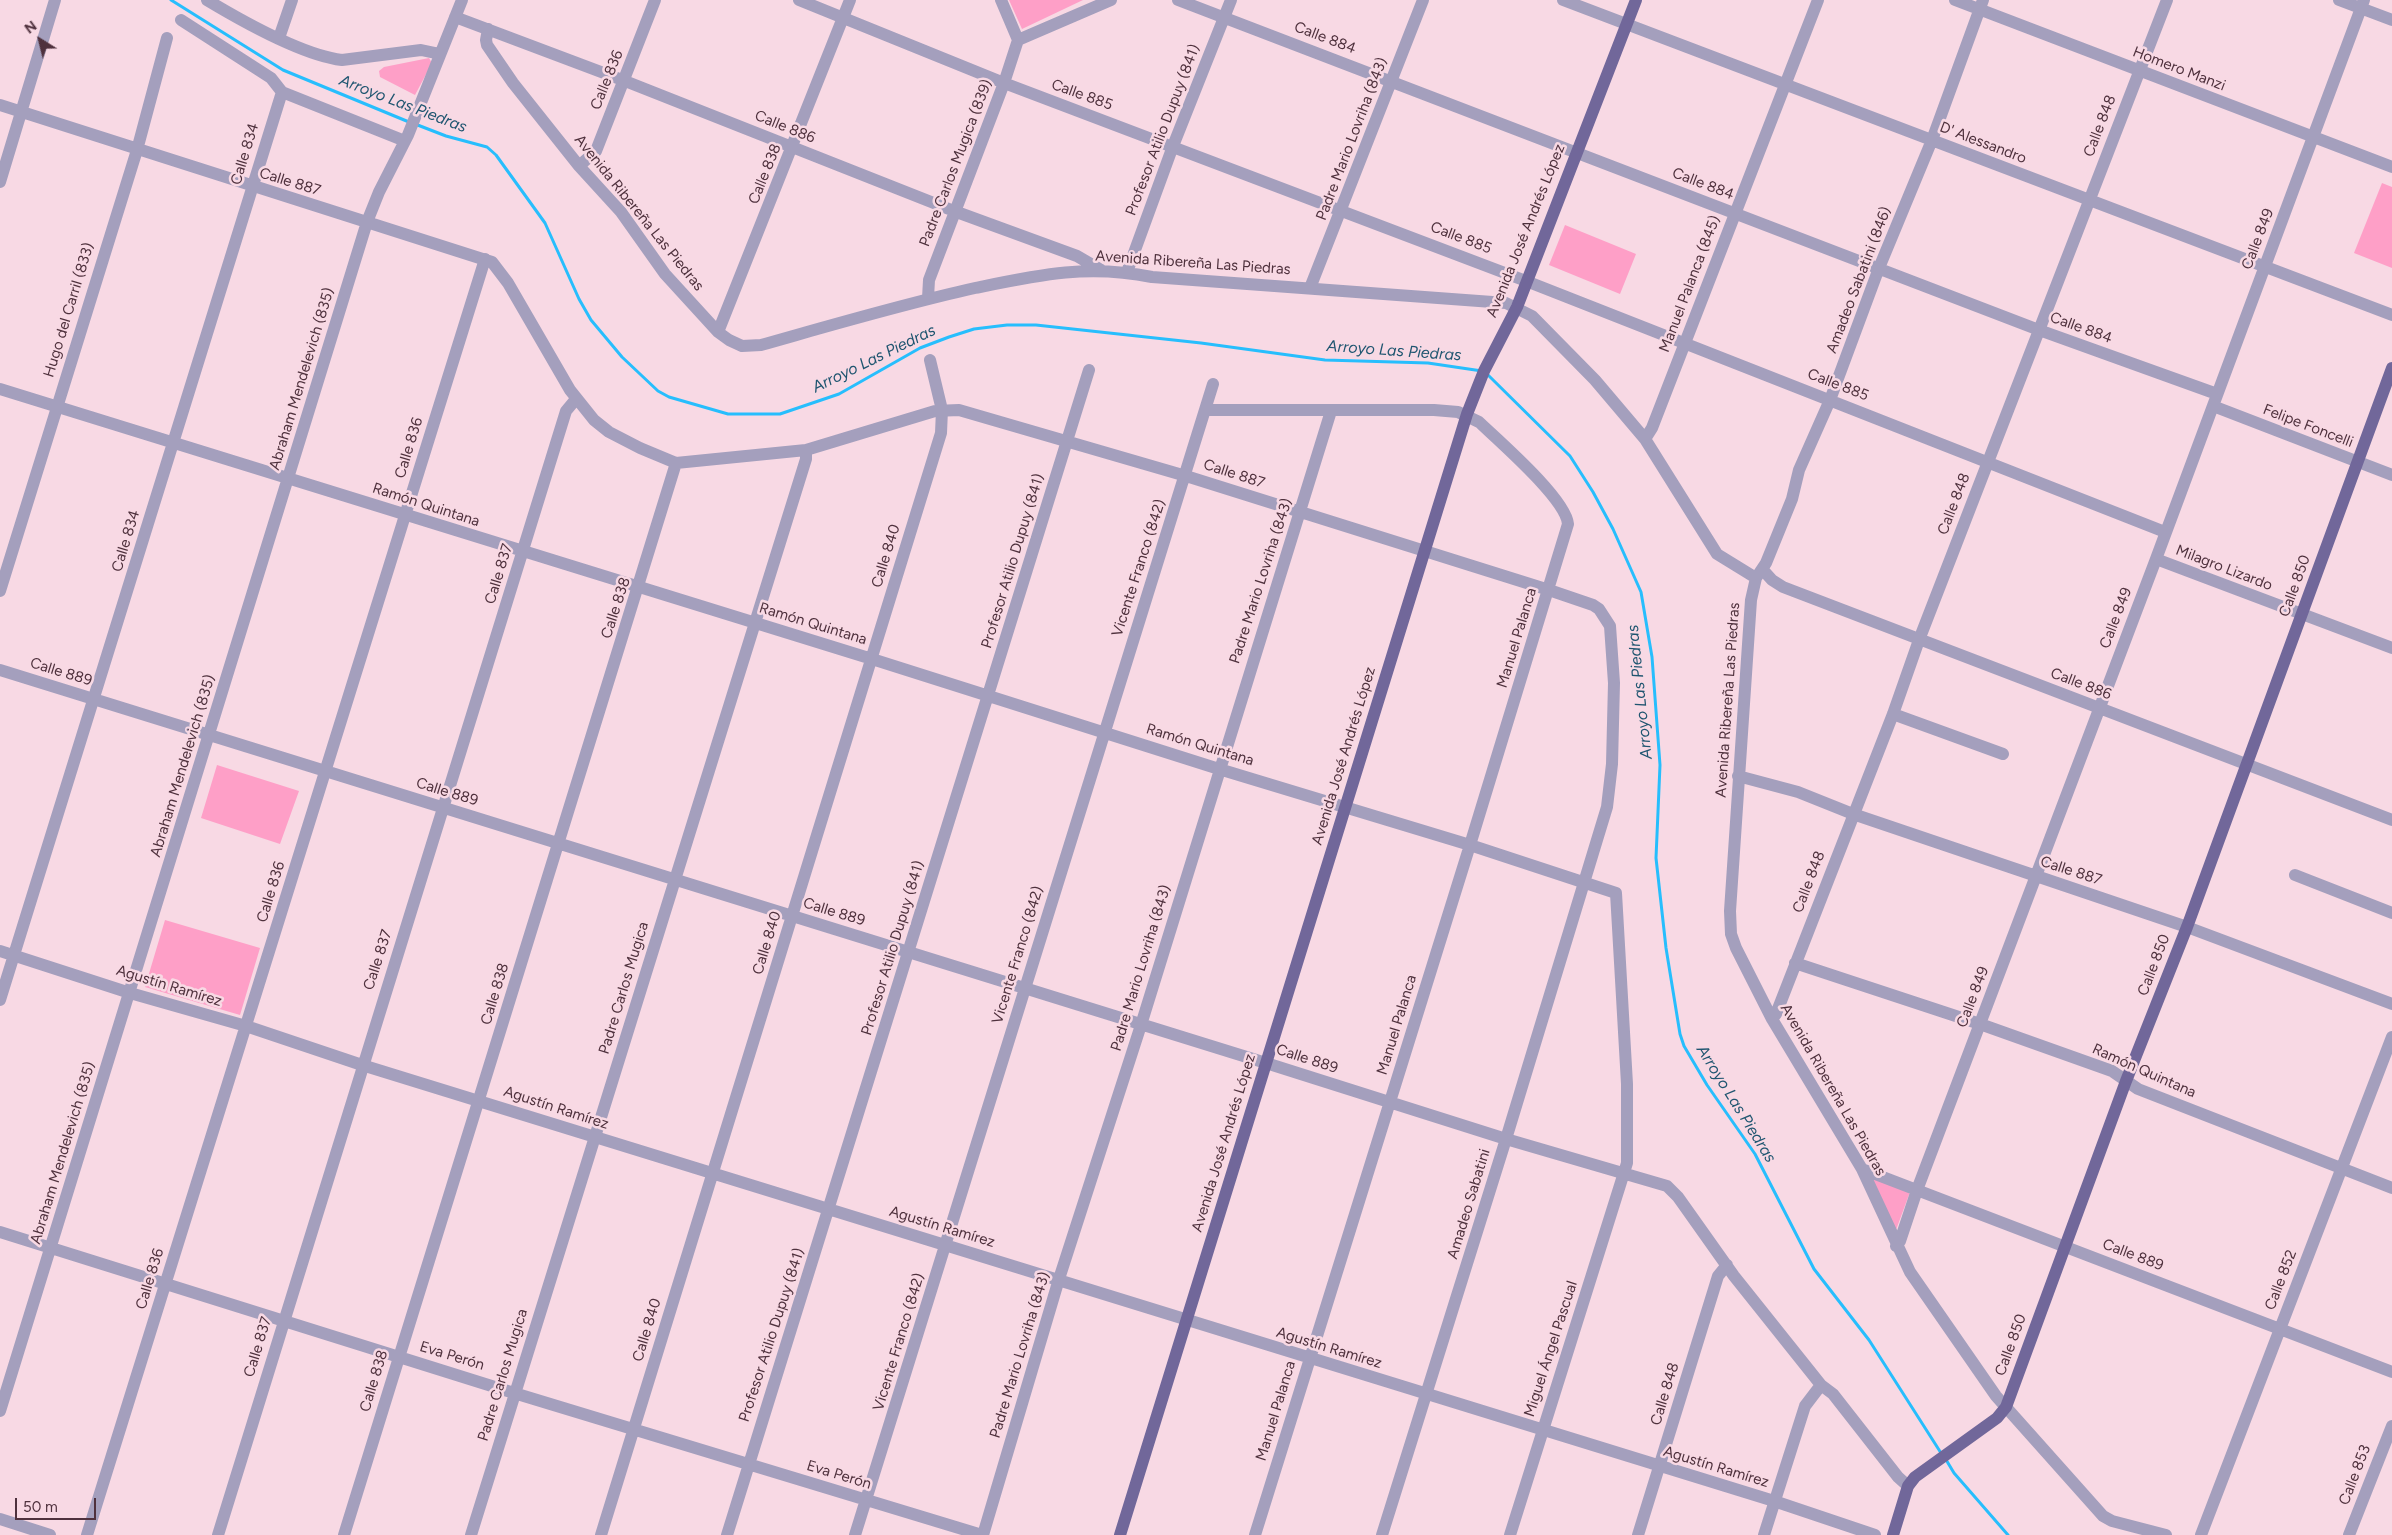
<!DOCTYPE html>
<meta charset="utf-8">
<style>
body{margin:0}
#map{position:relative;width:2392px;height:1535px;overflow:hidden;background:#f8d9e4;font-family:Figtree,sans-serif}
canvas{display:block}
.north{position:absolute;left:15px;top:15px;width:50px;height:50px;-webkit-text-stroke:4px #f8d9e4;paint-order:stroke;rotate:324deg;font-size:14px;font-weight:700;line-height:20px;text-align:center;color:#4f313d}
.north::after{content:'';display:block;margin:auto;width:18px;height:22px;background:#4f313d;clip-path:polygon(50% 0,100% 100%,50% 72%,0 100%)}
.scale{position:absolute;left:15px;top:1498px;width:81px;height:22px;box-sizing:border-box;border:2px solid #4f313d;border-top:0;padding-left:6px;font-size:15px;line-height:18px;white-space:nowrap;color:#4f313d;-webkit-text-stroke:4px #f8d9e4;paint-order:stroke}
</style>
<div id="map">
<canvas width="2392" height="1535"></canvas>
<div class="north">N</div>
<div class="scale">50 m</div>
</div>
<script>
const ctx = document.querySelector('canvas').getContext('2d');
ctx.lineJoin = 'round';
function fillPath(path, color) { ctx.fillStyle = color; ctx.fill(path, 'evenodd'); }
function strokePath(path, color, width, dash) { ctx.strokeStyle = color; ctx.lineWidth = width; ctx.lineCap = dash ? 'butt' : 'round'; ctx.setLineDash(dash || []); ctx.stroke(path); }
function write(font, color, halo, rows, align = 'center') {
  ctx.font = font + ' Figtree,sans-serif'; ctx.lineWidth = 5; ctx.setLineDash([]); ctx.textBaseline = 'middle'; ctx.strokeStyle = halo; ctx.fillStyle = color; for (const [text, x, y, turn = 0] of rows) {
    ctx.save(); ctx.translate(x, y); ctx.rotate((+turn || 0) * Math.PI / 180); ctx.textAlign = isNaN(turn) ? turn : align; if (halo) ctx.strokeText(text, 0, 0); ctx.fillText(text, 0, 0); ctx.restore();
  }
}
fillPath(new Path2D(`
 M1009,0H1083L1022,29Z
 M429,58L432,63L415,95L380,77L379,71L384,67Z
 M2382,183L2392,187V268L2354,253Z
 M1565,225L1636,254L1620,294L1549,265Z
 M217,765L299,791L280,844L201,818Z
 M165,920L260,948L240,1015L145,987Z
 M1870,1176L1910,1192L1896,1230Z`), '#fe9fc7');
strokePath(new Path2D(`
 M171,0L283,70L409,122
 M415,124L446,136L487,147L496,155L545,223L579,299L591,320L622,357L658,391L669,397L728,414H780L839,394L920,348L949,337L974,329L1007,325H1036L1201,343L1325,360L1428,363L1482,371
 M1487,374L1570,456L1593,492L1613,529L1641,592L1652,657L1660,765L1656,858L1666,948L1680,1034L1684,1046L1707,1085L1755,1154L1814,1269L1869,1340L1941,1453
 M1945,1458L1954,1473L2008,1535`), '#27befd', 3);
strokePath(new Path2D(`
 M207,0C242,21 302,55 342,60L421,50L440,54
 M799,0L1004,83L1526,281L2165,532
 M1001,0L1018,40L1111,0
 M1178,0L2039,330L2217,394
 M1563,0L2392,315
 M1955,0L2392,167
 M1983,0L1932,140L1879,268L1830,400L1799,470L1792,499L1766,563L1756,578L1751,600L1730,911L1731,934L1736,948L1772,1019L1862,1169L1910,1272L1996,1396L2103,1516L2112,1521L2166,1535
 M2339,0L2392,20
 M455,17L625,81L954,211L1077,256L1101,270
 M181,20L271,78L282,92L405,141
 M488,29L486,40L487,45L513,83L579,166L621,212L665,274L718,332L729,340L742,346L761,345C832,325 903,304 975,288C1038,275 1087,264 1152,277L1506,303L1532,316L1595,380L1645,439L1717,554L1756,578
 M279,38L292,0
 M0,105L492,262L508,283L570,390L594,420L609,432L640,448L676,463L806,450L935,411L959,410L1186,476L1549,590L1593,605L1599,609L1610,626L1614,683L1612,764L1607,807L1506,1139L1382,1535
 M579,166L596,151L655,0
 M0,182L55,0
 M1127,272L1173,146L1231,0
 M1310,288L1423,0
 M928,298L929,280L1004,83L1018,40
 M718,332L850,0
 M0,389L872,659L1219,769L1470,845L1616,893L1627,1084V1163L1510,1535
 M2213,406L2392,475
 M1206,410H1434L1458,412L1479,422C1499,441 1566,499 1568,524L1470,845L1255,1535
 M1645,439L1652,428L1818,0
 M2156,559L2392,648
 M1763,570L1772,580L1783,587L2392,820
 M0,591L137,150L167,38
 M0,670L1266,1063L1506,1139L1667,1186L1678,1197L1734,1276L1821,1385L1833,1394L1898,1477L1908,1486
 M1893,714L2003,754
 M1738,776L1798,792L1853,814L2187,927L2392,1004
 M2295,875L2392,913
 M0,951L130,993L246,1026L362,1065L1774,1501L1875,1535
 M1795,963L1980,1024L2112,1071L2138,1089L2392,1188
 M0,1000L282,92
 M1772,1019L1776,1014L1893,714L1919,640L2167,0
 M1862,1169L2392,1372
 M0,1232L514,1393L982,1535
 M1896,1246L1900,1241L1917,1190L2156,559L2364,0
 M0,1411L367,222L379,192L408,135L462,0
 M0,1519L50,1535
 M87,1535L485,259
 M218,1535L566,411L576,399
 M344,1535L676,463
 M471,1535L806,459V450
 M601,1535L941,433L942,410L930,360
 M727,1535L1089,370
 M855,1535L1213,384
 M983,1535L1059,1279L1141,1025L1331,411
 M1638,1535L1718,1276L1727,1265
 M1764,1535L1805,1406L1821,1385
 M2201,1535L2392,1037
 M2349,1535L2392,1426`), '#a49fbd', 12);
strokePath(new Path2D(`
 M1120,1535L1467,414L1484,371L1517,307L1636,0
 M1893,1535L1908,1486L1915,1477L1997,1418L2006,1407L2126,1081L2187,927L2392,368`), '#71679a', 12);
write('15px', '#4f313d', '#f8d9e4', [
 ["Calle 884",1325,38,21],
 ["Homero Manzi",2179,69,21],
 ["Calle 836",607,80,-68],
 ["Calle 885",1082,95,20],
 ["Calle 848",2100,126,-69],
 ["Calle 886",785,127,22],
 ["Profesor Atilio Dupuy (841)",1163,130,-69],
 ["Padre Mario Lovriha (843)",1352,139,-69],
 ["D' Alessandro",1983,143,21],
 ["Calle 834",245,154,-73],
 ["Padre Carlos Mugica (839)",956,163,-69],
 ["Calle 838",765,174,-68],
 ["Calle 887",290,182,17],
 ["Calle 884",1703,184,21],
 ["Avenida Ribereña Las Piedras",639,213,51],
 ["Avenida José Andrés López",1526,231,-68],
 ["Calle 885",1461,238,21],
 ["Calle 849",2258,239,-69],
 ["Avenida Ribereña Las Piedras",1193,263,4],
 ["Amadeo Sabatini (846)",1859,280,-69],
 ["Manuel Palanca (845)",1690,284,-69],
 ["Hugo del Carril (833)",69,310,-73],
 ["Calle 884",2081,328,20],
 ["Abraham Mendelevich (835)",302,379,-73],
 ["Calle 885",1838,385,21],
 ["Felipe Foncelli",2308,426,21],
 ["Calle 836",409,448,-73],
 ["Calle 887",1234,474,18],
 ["Calle 848",1954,504,-69],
 ["Ramón Quintana",426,505,18],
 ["Calle 834",126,541,-73],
 ["Calle 840",886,556,-73],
 ["Profesor Atilio Dupuy (841)",1013,561,-73],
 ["Vicente Franco (842)",1139,568,-72],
 ["Milagro Lizardo",2224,568,21],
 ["Calle 837",499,574,-73],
 ["Padre Mario Lovriha (843)",1261,581,-72],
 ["Calle 850",2295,586,-70],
 ["Calle 838",616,608,-72],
 ["Calle 849",2116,618,-69],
 ["Ramón Quintana",813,624,17],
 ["Manuel Palanca",1517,638,-73],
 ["Calle 889",61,672,17],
 ["Calle 886",2081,684,21],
 ["Avenida Ribereña Las Piedras",1728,700,-86],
 ["Ramón Quintana",1200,745,17],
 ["Avenida José Andrés López",1344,756,-73],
 ["Abraham Mendelevich (835)",183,766,-73],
 ["Calle 889",447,792,17],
 ["Calle 887",2071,871,18],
 ["Calle 848",1809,882,-69],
 ["Calle 836",271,892,-73],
 ["Calle 889",834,912,17],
 ["Calle 840",767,943,-73],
 ["Profesor Atilio Dupuy (841)",893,948,-73],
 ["Vicente Franco (842)",1018,955,-73],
 ["Calle 837",378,960,-72],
 ["Calle 850",2154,965,-69],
 ["Padre Mario Lovriha (843)",1141,968,-73],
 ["Agustín Ramírez",169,986,17],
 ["Padre Carlos Mugica",624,988,-73],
 ["Calle 838",495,994,-73],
 ["Calle 849",1973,997,-69],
 ["Manuel Palanca",1397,1025,-73],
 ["Calle 889",1307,1059,18],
 ["Ramón Quintana",2144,1071,24],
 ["Avenida Ribereña Las Piedras",1833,1090,60],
 ["Agustín Ramírez",556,1108,18],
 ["Avenida José Andrés López",1224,1143,-73],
 ["Abraham Mendelevich (835)",63,1153,-73],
 ["Amadeo Sabatini",1469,1204,-73],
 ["Agustín Ramírez",942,1227,17],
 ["Calle 889",2133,1255,21],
 ["Calle 836",150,1279,-73],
 ["Calle 852",2281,1280,-69],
 ["Calle 840",647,1330,-73],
 ["Profesor Atilio Dupuy (841)",772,1335,-72],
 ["Vicente Franco (842)",899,1342,-73],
 ["Calle 850",2011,1345,-70],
 ["Calle 837",258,1347,-73],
 ["Agustín Ramírez",1329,1348,17],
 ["Miguel Ángel Pascual",1551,1349,-72],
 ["Padre Mario Lovriha (843)",1020,1355,-73],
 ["Eva Perón",452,1356,17],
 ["Padre Carlos Mugica",503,1375,-73],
 ["Calle 838",374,1381,-73],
 ["Calle 848",1665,1394,-73],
 ["Manuel Palanca",1276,1411,-73],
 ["Agustín Ramírez",1716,1467,17],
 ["Eva Perón",839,1475,17],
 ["Calle 853",2355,1475,-69]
]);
write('italic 16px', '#1f5570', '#f8d9e4', [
 ["Arroyo Las Piedras",403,104,21],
 ["Arroyo Las Piedras",1394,351,4],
 ["Arroyo Las Piedras",874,359,-26],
 ["Arroyo Las Piedras",1640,692,-96],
 ["Arroyo Las Piedras",1736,1104,58]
]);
</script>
